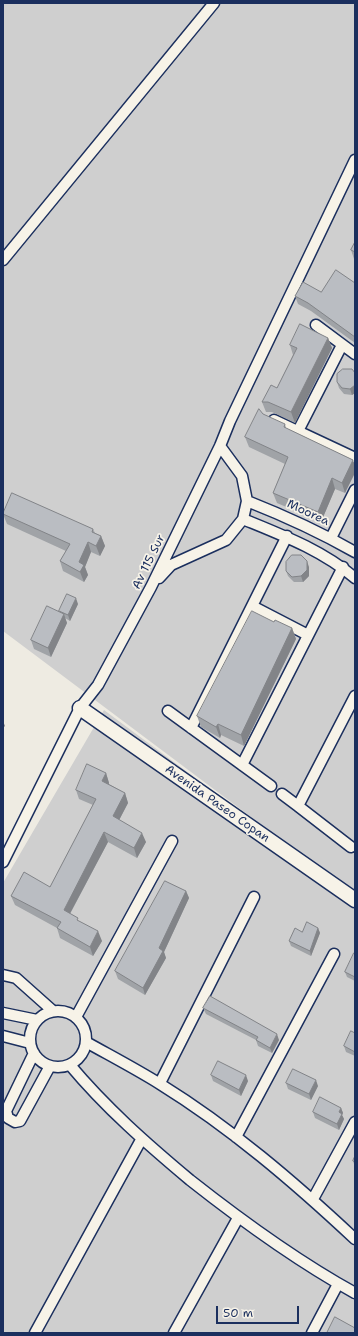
<!DOCTYPE html>
<style>
body{margin:0}
#map{position:relative;width:358px;height:1336px;overflow:hidden;background:#eeebe2;font-family:"Shantell Sans",sans-serif}
canvas{display:block}
.frame{position:absolute;inset:0;border:4px solid #1b2f5e;pointer-events:none}
.scale{position:absolute;left:216px;top:1306px;width:83px;height:18px;box-sizing:border-box;border:2px solid #1b2f5e;border-top:0;padding-left:5px;font-size:12px;line-height:14px;white-space:nowrap;color:#1b2f5e;-webkit-text-stroke:3px #f7f3e8;paint-order:stroke}
</style>
<div id="map">
<canvas width="358" height="1336"></canvas>
<div class="frame"></div>
<div class="scale">50 m</div>
</div>
<script>
const ctx = document.querySelector('canvas').getContext('2d');
ctx.lineJoin = 'round';
function fillPath(path, color) { ctx.fillStyle = color; ctx.fill(path, 'evenodd'); }
function strokePath(path, color, width, dash) { ctx.strokeStyle = color; ctx.lineWidth = width; ctx.lineCap = dash ? 'butt' : 'round'; ctx.setLineDash(dash || []); ctx.stroke(path); }
function write(font, color, halo, rows, align = 'center') {
  ctx.font = font + ' "Shantell Sans",sans-serif'; ctx.lineWidth = 3.5; ctx.setLineDash([]); ctx.textBaseline = 'middle'; ctx.strokeStyle = halo; ctx.fillStyle = color; for (const [text, x, y, turn = 0] of rows) {
    ctx.save(); ctx.translate(x, y); ctx.rotate((+turn || 0) * Math.PI / 180); ctx.textAlign = isNaN(turn) ? turn : align; if (halo) ctx.strokeText(text, 0, 0); ctx.fillText(text, 0, 0); ctx.restore();
  }
}
fillPath(new Path2D(`
 M3,3H355V895L3,631Z
 M104,710L355,897V1333H3V883Z`), '#cfcfcf');
const minor = new Path2D(`
 M3,260L214,3
 M316,325L355,354
 M274,420L355,458
 M298,431L342,345
 M247,501C285,516 320,532 355,552
 M243,519C282,535 322,550 355,578
 M331,538L355,490
 M159,578L171,565L226,540L243,519L247,501L242,476L220,446
 M252,606L308,635
 M168,711L271,786
 M191,728L287,536
 M242,765L343,567
 M282,794L298,806L355,696
 M298,806L351,847
 M3,862L80,708L98,685L151,587L220,446L230,421L355,160
 M3,975L16,978L53,1011
 M30 1039a28 28 0 1 1 56 0a28 28 0 1 1-56 0Z
 M3,1013L37,1020
 M76,1017L172,841
 M3,1036L30,1043
 M86,1042C111,1056 136,1069 160,1084C231,1128 294,1182 355,1239
 M34,1053L6,1111L8,1118L15,1122L20,1121L50,1066
 M70,1065C106,1108 147,1144 190,1180C242,1221 297,1261 355,1293
 M160,1083L254,897
 M236,1137L334,954
 M313,1199L355,1122
 M35,1333L141,1140
 M174,1333L238,1218
 M312,1333L338,1284`);
const secondary = new Path2D(`
 M80,708L355,900`);
strokePath(minor, '#1b2f5e', 13);
strokePath(secondary, '#1b2f5e', 17);
strokePath(minor, '#f7f3e8', 10);
strokePath(secondary, '#f7f3e8', 14);
fillPath(new Path2D(`
 M355,242V259H354L351,250Z
 M355,283V343L311,311L298,304L295,296L321,292Z
 M328,338L332,348L295,423L272,412H266L262,402L277,388L293,355L290,345Z
 M355,373V393L352,395L344,394L339,388L337,382Z
 M285,424L286,428L353,460L345,493L335,489L321,522L277,503L273,493L285,464L249,447L245,437Z
 M3,514L93,529L95,533L101,536L105,546L100,556L91,552L85,567L88,575L84,582L63,571L60,561L66,551L7,524Z
 M309,567V576L303,582H294L288,576L286,571Z
 M78,604L70,621L65,618L67,623L51,657L34,649L31,640L60,612L59,611Z
 M274,622L292,628L296,639L244,746L221,735L220,738L201,727L197,716Z
 M106,773L109,783V784L125,793L128,803L119,820L146,842L137,858L108,842L70,914L102,941L93,956L60,938L57,928L15,905L11,896L50,887L93,805L79,799L76,790Z
 M186,891L189,898L164,952L166,958L145,995L118,979L115,971Z
 M318,928L320,933L311,956L291,946L289,941L302,932Z
 M355,953V981L347,977L345,972Z
 M203,1008L279,1040L272,1053L258,1046L256,1040L206,1014Z
 M355,1033V1056L346,1052L344,1046Z
 M211,1075L248,1081L241,1096L213,1081Z
 M286,1083L318,1086L311,1100L288,1089Z
 M341,1108L343,1113L342,1115L344,1119L339,1130L315,1118L313,1112Z
 M355,1156V1167L353,1161Z`), '#a0a3a7');
fillPath(new Path2D(`
 M328,338L332,348L295,423L291,412Z
 M355,385V393L352,395L350,389Z
 M353,460L355,466V473L345,493L342,483Z
 M332,478L335,489L321,522L318,512Z
 M101,536L105,546L100,556L96,546Z
 M88,542L91,552L85,567L88,575L84,582L80,572L79,562Z
 M307,561L309,567V576L303,582L301,576Z
 M76,598L78,604L70,621L68,615Z
 M64,614L67,623L51,657L48,648Z
 M292,628L296,639L244,746L241,735Z
 M3,721L5,726L3,728Z
 M218,724L221,735L220,738L216,727Z
 M106,773L109,783L106,791L102,781Z
 M125,793L128,803L116,826L113,816Z
 M104,832L108,842L67,919L64,910Z
 M142,833L146,842L137,858L134,848Z
 M186,891L189,898L164,952L166,958L145,995L143,988L159,948Z
 M318,928L320,933L311,956L310,951Z
 M98,931L102,941L93,956L90,947Z
 M277,1034L279,1040L272,1053L270,1048Z
 M246,1075L248,1081L241,1096L239,1090Z
 M316,1080L318,1086L311,1100L309,1094Z
 M341,1108L343,1113L342,1115L344,1119L339,1130L337,1124L339,1112Z`), '#828488');
const building = new Path2D(`
 M355,242V252L351,250Z
 M336,270L355,283V337L308,303L295,296L303,282L321,292Z
 M300,324L328,338L291,412L268,402H262L271,385L277,388L297,348L290,345Z
 M343,369H352L355,373V385L350,389L342,388L337,382V374Z
 M259,409L263,414L285,424L284,427L353,460L342,483L332,478L318,512L273,493L288,457L245,437Z
 M12,493L93,529L92,532L101,536L96,546L88,542L79,562L84,565L80,572L60,561L70,544L3,514Z
 M292,555H301L307,561V570L301,576L292,577L286,571V562Z
 M67,594L76,598L68,615L59,611Z
 M47,606L64,614L48,648L31,640Z
 M252,611L274,622L275,620L292,628L241,735L218,724L216,727L197,716Z
 M87,764L106,773L102,781L125,793L113,816L142,833L134,848L104,832L64,910L78,918L77,920L98,931L90,947L57,928L61,922L11,896L24,872L50,887L96,799L76,790Z
 M165,881L186,891L159,948L163,951L143,988L115,971Z
 M307,922L318,928L310,951L289,941L295,928L302,932Z
 M354,953H355V977L345,972Z
 M210,996L277,1034L270,1048L256,1040L258,1037L203,1008Z
 M351,1031L355,1033V1052L344,1046Z
 M218,1061L246,1075L239,1090L211,1075Z
 M293,1069L316,1080L309,1094L286,1083Z
 M320,1097L341,1108L339,1112L342,1114L337,1124L313,1112Z
 M355,1156V1162L353,1161Z
 M335,1317L355,1328V1333H327Z`);
fillPath(building, '#babdc2');
strokePath(building, '#828488', 1);
write('12px', '#1b2f5e', '#f7f3e8', [
 ["Moorea",308,513,25],
 ["Av 115 Sur",149,562,-64],
 ["Avenida Paseo Copan",217,804,35]
]);
</script>
